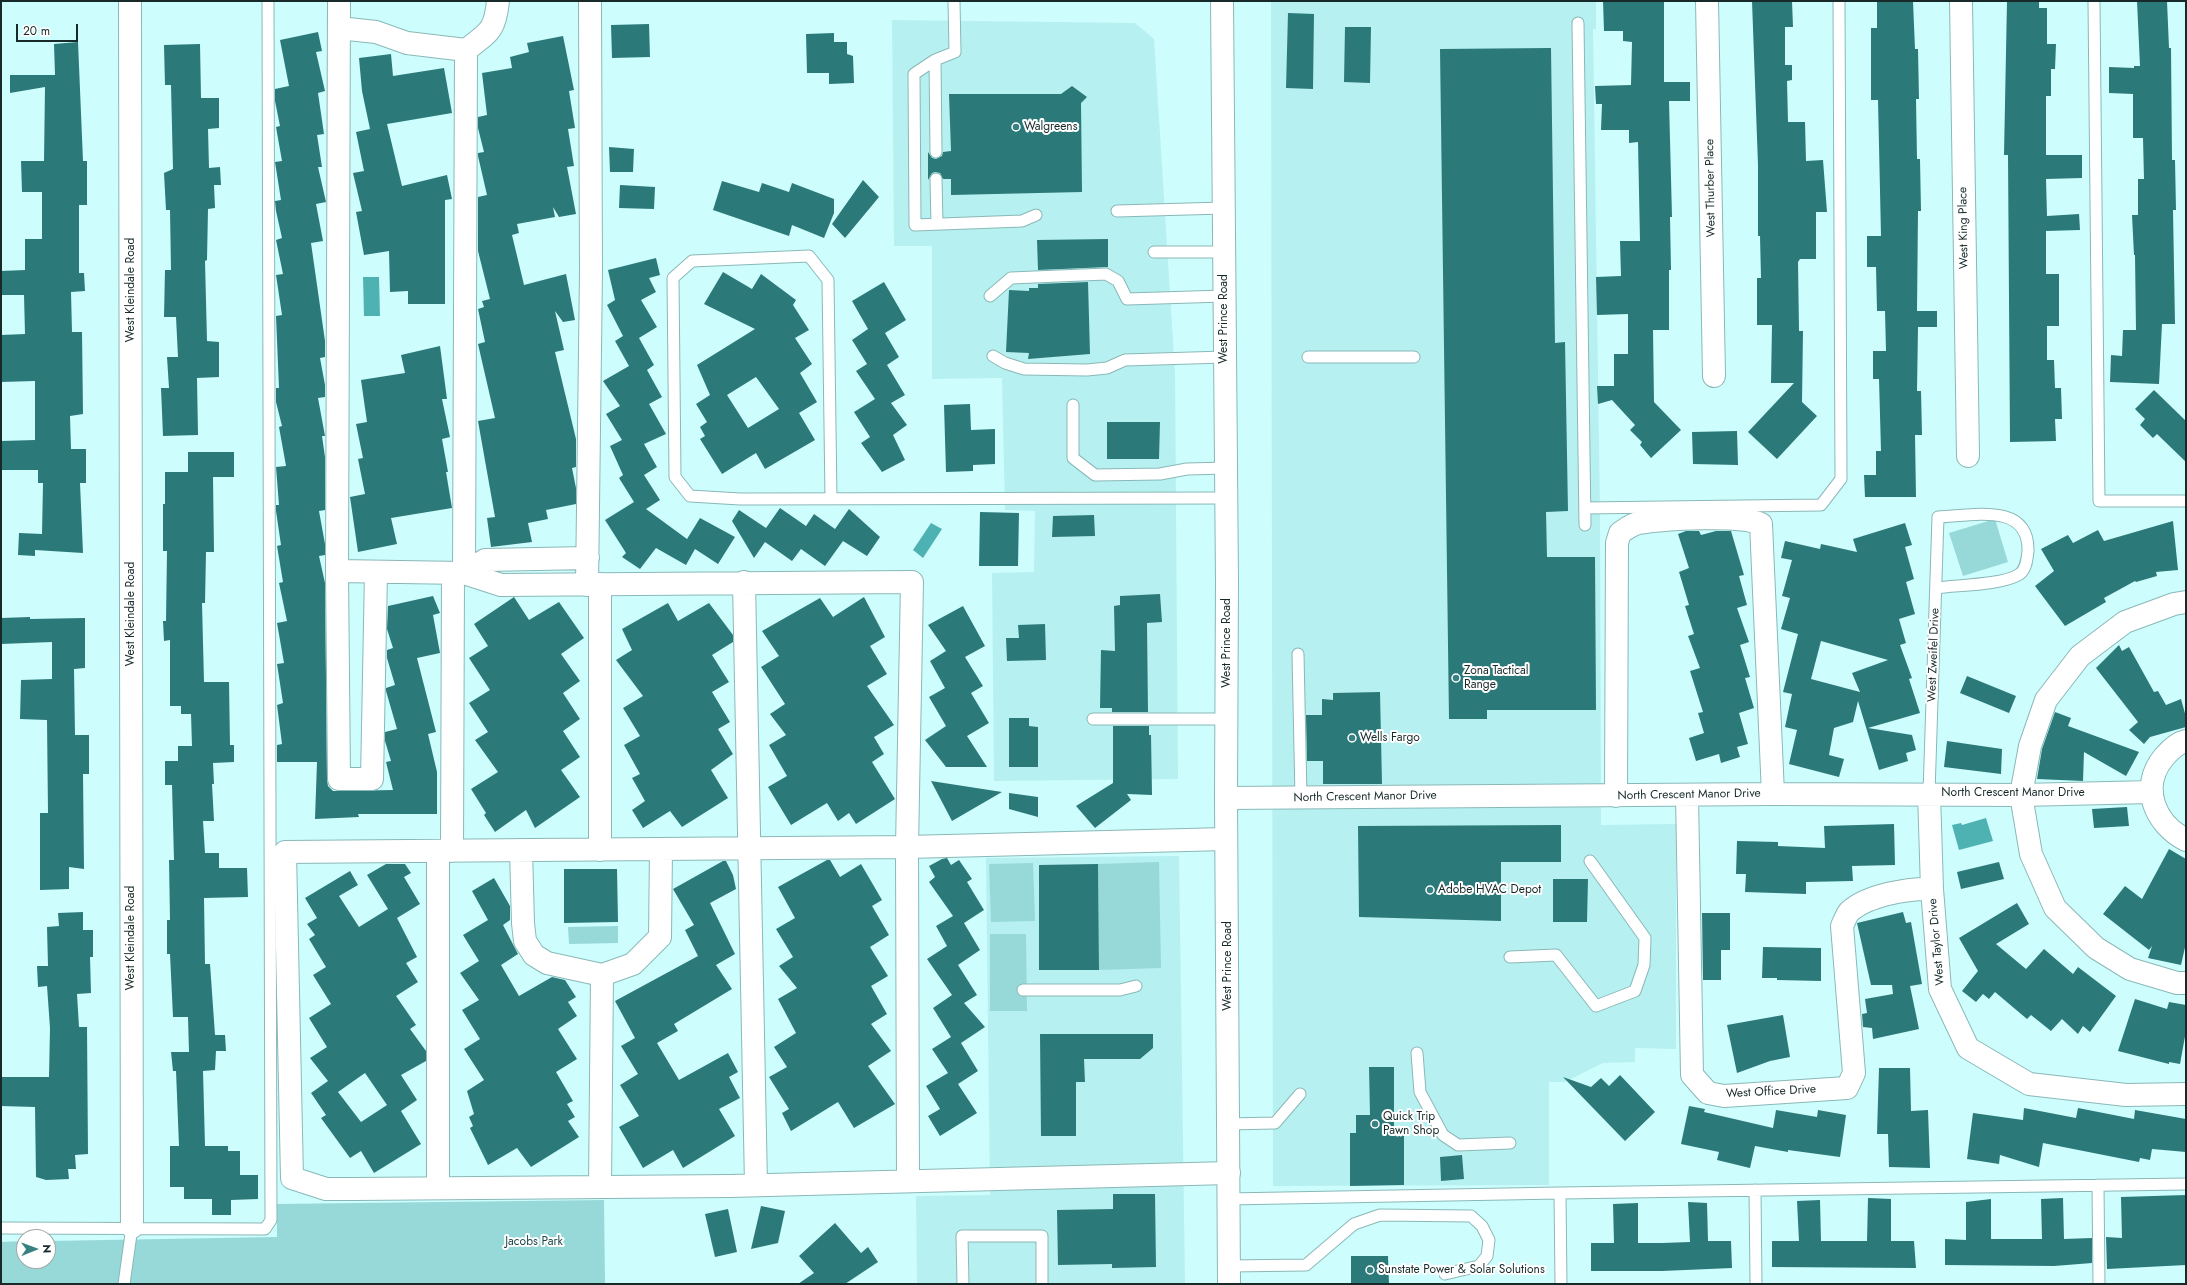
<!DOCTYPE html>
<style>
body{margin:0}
#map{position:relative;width:2187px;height:1285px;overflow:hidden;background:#cefdfd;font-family:Jost,sans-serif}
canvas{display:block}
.frame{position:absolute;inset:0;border:2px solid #172929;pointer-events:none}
.north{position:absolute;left:16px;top:1229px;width:40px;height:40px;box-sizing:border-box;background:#fff;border:1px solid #a2a9a9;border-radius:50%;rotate:89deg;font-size:11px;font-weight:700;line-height:16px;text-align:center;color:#172929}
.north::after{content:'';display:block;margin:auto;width:14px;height:18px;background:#388182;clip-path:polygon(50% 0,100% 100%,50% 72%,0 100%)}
.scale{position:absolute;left:16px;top:24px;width:62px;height:18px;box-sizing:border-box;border:2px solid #172929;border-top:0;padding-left:5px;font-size:12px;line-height:14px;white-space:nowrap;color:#172929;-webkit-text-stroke:3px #fff;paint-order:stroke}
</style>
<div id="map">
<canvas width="2187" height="1285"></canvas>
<div class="frame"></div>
<div class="north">N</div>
<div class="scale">20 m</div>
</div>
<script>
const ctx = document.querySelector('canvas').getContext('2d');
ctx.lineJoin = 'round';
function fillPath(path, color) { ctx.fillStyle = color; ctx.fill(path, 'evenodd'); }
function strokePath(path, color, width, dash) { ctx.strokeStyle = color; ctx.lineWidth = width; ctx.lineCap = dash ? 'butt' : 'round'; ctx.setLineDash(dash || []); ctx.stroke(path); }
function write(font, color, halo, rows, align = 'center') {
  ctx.font = font + ' Jost,sans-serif'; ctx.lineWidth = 4; ctx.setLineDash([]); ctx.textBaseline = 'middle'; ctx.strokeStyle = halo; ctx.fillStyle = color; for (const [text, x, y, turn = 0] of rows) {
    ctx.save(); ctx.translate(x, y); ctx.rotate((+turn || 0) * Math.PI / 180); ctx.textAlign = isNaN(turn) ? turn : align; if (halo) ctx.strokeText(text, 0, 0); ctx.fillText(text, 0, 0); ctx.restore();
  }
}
fillPath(new Path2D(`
 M1271,1H1596V29H1593L1600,514L1601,825L1676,824V1049L1635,1048V1062L1603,1063L1565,1082H1549V1185L1273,1186Z
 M892,20L1135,23L1154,39L1175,374L1178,779L994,781L992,573L1034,572L1035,511L1005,510L1002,378L932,379V246H894Z
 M1179,856L1185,1284H917L916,1196L990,1195L986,858Z`), '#b7f0f0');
fillPath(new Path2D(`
 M1995,519L2008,562L1963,576L1949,533Z
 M1159,862L1161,968L1099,970L1098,864Z
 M1033,863L1035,921L991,922L989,864Z
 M618,926V943L569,944L568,927Z
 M990,934H1026L1027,1011H990Z
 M604,1200L605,1284H1V1242L24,1241V1261H48V1241L277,1237V1204Z`), '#97d8d9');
fillPath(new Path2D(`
 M363,277H379L380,316H364Z
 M931,523L942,529L923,558L913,550Z
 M1986,818L1993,841L1959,850L1952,825L1961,823L1962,825Z`), '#4eb2b3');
fillPath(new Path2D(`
 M1603,1H1664V82H1690V101H1669L1672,217H1670L1671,270H1669V330H1653L1654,402L1681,430L1651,458L1640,445L1642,442L1630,430L1635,425L1612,400L1598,404L1597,386H1614V354H1628V314L1597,315L1596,277L1621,276L1620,241H1640L1638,142L1629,143V130H1601L1602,104H1596L1595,86L1631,85L1632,42L1623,41V31H1604Z
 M1752,1H1792L1793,27H1785V65H1792V80L1787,81L1788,122H1805L1806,161L1823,160L1827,212H1816V259H1800L1798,262L1799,331H1803L1802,402L1817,416L1777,459L1748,432L1794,383H1771L1772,325H1757V278H1761L1760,236H1758V165Z
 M1877,1H1913L1915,49H1918L1919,99H1916L1917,159H1920L1921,211H1918L1917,311H1937V327H1918L1917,391H1921L1922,435H1915L1916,497H1865L1864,475H1876V451H1881L1879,379H1873V351H1886L1885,311H1877L1876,267H1867V236H1881L1878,100H1871V28H1877Z
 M2007,1H2039V8H2047V44H2056L2055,69H2051V96H2046V155H2082V178L2046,179L2047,216L2079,214L2080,230L2046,231V274H2059V326H2047V360H2054L2055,388H2061L2062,419H2055L2056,441L2010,442L2008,155H2004Z
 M2137,1H2167L2169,48H2171L2172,160H2175L2176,210H2173L2175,324H2162L2159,384L2110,382L2111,355L2122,356L2123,330H2136L2135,255H2134L2132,215H2138V179H2144L2143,138H2133V94L2109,93V67L2134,68V66H2140Z
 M1288,13L1314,14L1313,89L1286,88Z
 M649,24L650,57L612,58L611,25Z
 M1345,27H1371L1370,83L1344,82Z
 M318,32L322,51L316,52L325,91L318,93L324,134L317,135L322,167H318L326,202L316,204L323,241L311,243L325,341V357L320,358L325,385V397L318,398L325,436H322L325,457V510L319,511L325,544V555L319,556L325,583L327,780L328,786L333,791H339L393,790L386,762L391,761L385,741V732L397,729L386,691V688L395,685L387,658V650L393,648L387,629L388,606L433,596L440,613L433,615L440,653L417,658L436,732L428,734L437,772V814H358L359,817L315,819L317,762H277V745L282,744L277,705L283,703L277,664L284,663L277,623L287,621L279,583L283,582L277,546L281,545L276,511V505H279L276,467L286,466L279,427L282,426L276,402V388H279L276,316L282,315L276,275L283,274L276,240L282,238L276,211L275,201L281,200L275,162L282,161L276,127L280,126L275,101V89L289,86L280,40Z
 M834,33V42H847V54L853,56L854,83L829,84V73H807L806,34Z
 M563,36L574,90L569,91L575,128L568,129L574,166L567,167L576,214L559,217L553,207L555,217L517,224L519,233L512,235L524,285L566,274L575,320L563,322L555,311L564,350L555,352L576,439V467L572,468L576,488V504L546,510L548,519L528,523L532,542L491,547L487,518L495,517L478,421L495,418L478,344L485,342L478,309L484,307L482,301L490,299L478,251V197L487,195L478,156V153L484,152L478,128V117L487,115L482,73L512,68L510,57L529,52L527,43Z
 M78,42L83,161H87V205H79V273H84L85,291L71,292L72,332H82L83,414L70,416L71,449H86V483H80L83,553L35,550V556L18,555L19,533L42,534L43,483H38V470H1V441L35,440V381L1,382V335L25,334L24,295H1V271L25,270V239H42V192H22L21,161H44L45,87L10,93V75H55L54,44Z
 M200,44L201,98H219V128L208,129L209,168L220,167L221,185H214L215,208L208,209L207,260L205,261L207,341L219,342V377L197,378L198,435L163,436L161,388H169L167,357H178L176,317H164L165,270H171L170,210H166L164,173L173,169L171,85H165L164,45Z
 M1551,48L1555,343L1565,342L1568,511L1546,512L1547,557H1595L1596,710H1487V719H1449L1440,49Z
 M391,54L393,76L444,68L452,113L387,124L402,186L447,175L452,199L445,200V304H408V291L390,292L389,251L364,255L356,212L362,211L353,173L364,171L356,132L370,129L362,91L359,58Z
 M1072,86L1087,97L1081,103L1082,192L951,195V179H943L940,173L935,172L932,173L928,180V152L932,158L936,159L942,156L943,152L951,151L949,94H1061Z
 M609,147L634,149L633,172H610Z
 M863,180L879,197L845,238L832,224Z
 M722,181L759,192L762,183L789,192L792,183L834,199V213L824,238L792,225L789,236L713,210Z
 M620,185L655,187L654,209L619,208Z
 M1108,239V267L1038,270L1037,240Z
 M656,258L660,275L649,278L656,292L641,300L657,327L639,338L654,365L647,370L662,397L649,404L666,434L644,444L657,467L644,475L660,500L646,509L687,539L700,518L735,537L718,564L695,549L686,565L656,548L640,569L622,557L626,553L605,520L634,502L619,478L623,475L610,446L622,440L606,414L620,406L603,381L629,366L615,341L623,336L607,305L615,300L608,270Z
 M723,272L752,289L761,274L796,300L793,305L809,330L795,338L812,364L800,373L817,402L799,413L815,440L765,469L756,453L722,474L700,439L705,436L700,427L707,422L696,404L710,395L697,365L755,329L704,304ZM756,377L779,409L748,428L727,395Z
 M884,282L906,320L885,333L899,357L887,365L905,395L891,403L907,425L893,435L905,460L882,472L861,443L870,437L854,412L875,399L856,371L867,364L852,340L868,329L852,301Z
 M1088,282L1090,354L1028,359L1029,353L1006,352L1009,290L1029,291V288H1038V284Z
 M440,346L447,399H442L450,437L442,439L448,472H446L452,508L391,518L397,544L358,552L350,497L365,494L358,459L363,458L356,424L367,422L361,380L405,373L401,355Z
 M2154,390L2186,421V462L2157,434L2153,438L2140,425L2145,419L2135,409Z
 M970,404L971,430L995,429V464L973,465V471L946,472L944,405Z
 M1107,422H1160L1159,459H1107Z
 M1737,431L1738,465L1693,464L1692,432Z
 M188,452H234V477H213L214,552H206L205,603H202L204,682H229L230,745H234V762L213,763L214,784H212L214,821H203L205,853H219V868H247L248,897L204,898L205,964H210L215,1035H225L226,1051H216L215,1070L203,1071L205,1146H228V1151H240V1175H258V1199L231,1200V1215H212V1199H184V1187H170V1146H179L176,1071H173L171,1052H189L188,1017H173L170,954H167V920H170L169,860H174L172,785H165V761H178V746H192L191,714H181V706H170V640L164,641L163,621H166L167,551H163V504H165V472H188Z
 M780,508L806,526L814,514L835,529L849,509L880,537L867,556L843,541L825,566L801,549L792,561L765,542L754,558L732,521L739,510L766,528Z
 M980,512L1019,513L1018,566H979Z
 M1094,515L1095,536L1052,537L1053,516Z
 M2173,521L2178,570L2156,572L2157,576L2136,582L2135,581L2104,598L2106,602L2065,626L2035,586L2054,571L2041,549L2068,535L2073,543L2098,530L2104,541Z
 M1905,523L1912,545L1905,547L1914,579L1906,582L1915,614L1899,619L1906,643L1900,645L1912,678L1909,679L1920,713L1868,728L1912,735L1916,750L1906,753L1908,761L1879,770L1858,701L1853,722L1834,728L1829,755L1844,759L1839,777L1789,764L1797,730L1785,727L1792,694L1783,692L1798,634L1781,629L1790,598L1782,596L1792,560L1781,558L1785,541L1820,549L1821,544L1857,552L1853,539ZM1821,641L1888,660L1852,673L1860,692L1811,679Z
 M1686,531H1699L1701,535L1716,531H1731L1744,575L1739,576L1747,605L1737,608L1749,642L1740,645L1750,677L1745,678L1754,708L1739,713L1748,744L1737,747L1740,757L1721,763L1719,754L1696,761L1689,738L1704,733L1698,713L1703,712L1690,671L1700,668L1688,636L1694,634L1685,606L1689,605L1679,572L1689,568L1678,534Z
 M1160,594L1162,622L1147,623L1148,712H1112V708H1100L1101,650L1115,651L1114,606L1120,605V596Z
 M514,597L529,620L559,602L584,638L561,654L580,681L563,693L580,719L563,731L580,757L561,770L580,797L535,828L526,810L495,832L484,815L486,813L471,789L498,772L475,740L488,732L469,703L490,690L469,658L488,646L474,624Z
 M864,597L885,637L870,646L887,674L867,686L894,725L874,737L884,754L872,762L895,799L856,824L849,813L838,821L827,803L791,825L768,787L787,776L769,745L786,735L770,714L785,704L761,667L779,656L762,631L820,598L833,617Z
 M668,603L678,621L709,603L733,635V642L712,655L729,682L712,692L730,722L718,729L733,754L711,770L728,798L682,827L670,811L643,828L632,810L645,801L632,778L640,774L624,745L640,736L623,708L643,696L616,660L632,650L622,629Z
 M963,606L985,646L965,657L983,686L971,693L989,723L967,736L987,767H946L925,740L946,726L929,697L945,688L930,661L946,651L928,625Z
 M30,617V619L85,618V668L74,669L75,735H89V774H83L84,869L69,867V889L40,890V813H48L47,720L20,719L21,680L52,679V642L1,644V618Z
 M1045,624L1046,660L1007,661L1006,638H1019L1018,625Z
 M2119,645L2122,651L2129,647L2154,692L2158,691L2166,705L2181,699L2186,717V727L2150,737L2144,744L2129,730L2138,722L2096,668Z
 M1967,676L2016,696L2009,713L1960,693Z
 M1380,692L1382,784H1323V761H1307L1306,715H1322V699L1333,700V693Z
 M2055,712L2071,718L2068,726L2139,752L2126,776L2084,752L2083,781L2037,779L2042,749Z
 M1009,718H1029V726L1038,727V767H1009Z
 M1113,726H1149V735H1151L1152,795L1127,794L1131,800L1095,828L1076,806L1113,783Z
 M1947,741L2002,749L2001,774L1944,767Z
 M931,781L1002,792L952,821Z
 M1009,793L1038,797V817L1009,809Z
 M2127,807L2129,826L2094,828L2092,809Z
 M1894,824L1895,865L1852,866L1853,881L1806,882V894L1745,892L1746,874H1736L1737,841L1778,842V846L1825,848L1824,826Z
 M1561,825V862H1501V921L1359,917L1358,826Z
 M2169,849L2186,859V943L2181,965L2148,958L2152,946L2149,950L2103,914L2125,886L2142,899Z
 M947,858L951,865L959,860L972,879L967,882L984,910L964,923L980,950L958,965L977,995L964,1003L985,1027L961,1043L978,1071L958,1084L977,1113L940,1136L928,1116L940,1109L926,1086L948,1073L932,1049L951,1037L933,1008L952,995L927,959L947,946L936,926L953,916L929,882L935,877L929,866L942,859Z
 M827,860H830L840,877L861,864L882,900L872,906L889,935L870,947L888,976L871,986L887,1014L871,1024L891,1051L868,1066L895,1104L854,1128L838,1102L791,1131L782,1113L789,1109L769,1077L787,1067L774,1047L796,1033L778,999L797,988L779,966L793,957L776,929L795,918L778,887Z
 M723,861H726L733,875L736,889L710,903L735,954L716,965L732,989L674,1024L678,1031L657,1043L679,1080L728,1053L738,1072L729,1077L740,1098L719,1109L735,1136L683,1168L673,1150L643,1168L619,1127L639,1116L620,1085L638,1074L621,1046L635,1038L615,1001L698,956L685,930L694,925L673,889Z
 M1999,862L2004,879L1961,889L1957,872Z
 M386,864H405L411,873L404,877L420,904L397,918L417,957L406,963L418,982L396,996L416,1025L410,1029L426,1051V1061L401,1075L417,1100L401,1111L421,1144L374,1173L361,1151L350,1158L321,1118L326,1115L311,1093L328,1081L310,1058L327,1047L309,1018L331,1004L313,975L326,967L309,939L315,935L307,924L317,918L305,898L350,871L358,885L339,896L359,927L388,909L367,875ZM365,1073L387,1105L361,1122L338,1092Z
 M1098,864L1099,970H1039V865Z
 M564,869H617L618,922L564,923Z
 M494,878L510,906V920L503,925L518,954L501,965L519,996L552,977L565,980L576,997L568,1002L577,1016L558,1029L577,1059L556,1072L573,1101L567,1104L575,1117L568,1121L579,1137L531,1167L517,1148L488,1165L470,1128L473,1126L469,1117L474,1114L467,1091L484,1080L464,1049L480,1039L462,1010L479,1000L460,973L479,961L463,935L488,920L472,891Z
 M1553,879H1588L1587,922H1553Z
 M2017,903L2029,924L1996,944L2026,969L2044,949L2073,974L2078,967L2116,996L2090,1032L2083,1026L2078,1034L2062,1019L2051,1031L2031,1015L2027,1019L1995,992L1989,999L1983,994L1976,1002L1962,991L1978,971L1959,938Z
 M83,912V930H93V957H90L91,993L77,994L79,1027H87L88,1154L75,1155L76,1169H68L69,1179L46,1180L36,1177L35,1107L1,1106V1077H49L50,1028L47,986L38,987L37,966H48L47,927L59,926L58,913Z
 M1903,912L1906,923L1911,922L1922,984L1910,986L1919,1029L1873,1039L1872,1028L1863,1027L1862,1014L1867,1013L1865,999L1893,994L1892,985H1871L1857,923Z
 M1702,913H1730V950H1721V980H1703Z
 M1763,947L1821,948V981L1777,980V978H1762Z
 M2135,999L2167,1009L2169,1002L2186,1005V1031L2180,1064L2169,1062V1064L2118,1051Z
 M1783,1015L1790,1057L1770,1061L1737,1073L1727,1025Z
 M1040,1034H1153V1048L1140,1059H1084L1085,1082H1076V1136H1041Z
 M1369,1067H1394V1132H1404V1185L1350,1186V1133H1356V1115H1370Z
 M1879,1068H1910L1911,1111L1928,1110L1930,1168L1889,1167L1888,1134H1877Z
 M1620,1075L1655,1112L1625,1141L1563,1077L1591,1087L1601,1078L1609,1086Z
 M1689,1106L1705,1109L1704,1112L1773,1128L1776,1110L1817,1117L1818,1110L1846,1115L1840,1157L1788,1150V1152L1755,1146L1750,1168L1717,1160L1719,1152L1681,1144Z
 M2024,1108L2076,1118L2078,1108L2134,1119L2135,1110L2186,1119V1152L2152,1149L2150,1160L2140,1158L2139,1162L2043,1143L2039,1167L2000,1155L1999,1164L1967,1159L1973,1113L2023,1120Z
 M1462,1155L1464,1179L1441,1181L1440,1157Z
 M1113,1194H1155L1156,1267L1112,1268V1264L1058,1265L1057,1210L1113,1209Z
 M2186,1195V1265L2107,1269L2106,1237L2122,1238L2121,1197Z
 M1868,1198L1891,1199V1241H1914L1916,1268L1772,1267V1241H1799L1797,1201L1820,1200L1821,1241H1867Z
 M2063,1198L2064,1239L2092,1238V1263L2054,1266L1945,1265V1239L1966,1240V1202L1991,1199V1239H2042L2041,1199Z
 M1688,1202L1707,1203L1708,1241H1731L1732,1268L1662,1271H1591V1243H1614L1613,1204L1638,1203V1243H1662L1690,1242Z
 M761,1206L785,1211L778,1243L751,1249Z
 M728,1209L737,1252L715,1257L705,1214Z
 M835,1223L861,1253L868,1247L878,1262L845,1284H798L814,1273L799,1256Z
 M1351,1256H1388L1389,1284H1351Z`), '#2c797a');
const lane = new Path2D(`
 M954,1L955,52L935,60L914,74L915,225L1022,221L1036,215
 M2094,1L2099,501H2186
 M1578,23L1585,525
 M935,60L936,152
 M936,179L937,224
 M1117,211L1223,208
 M1154,252H1224
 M990,296L1011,278L1106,274L1118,281L1127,299L1224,296
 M993,356L1005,363L1024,369L1087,370L1107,368L1125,360L1225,357
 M1308,357H1414
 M1073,405V458L1095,475L1160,474L1187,469L1226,468
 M831,499L828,280L809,256L692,261L673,278L675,477L690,496L740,499L1226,498
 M1585,508L1821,505L1841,479L1839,1
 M1298,654L1301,798
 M1093,719H1226
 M1929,793L1938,517C1970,516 2029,501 2028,551C2027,560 2026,571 2018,575C2001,585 1957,585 1936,588
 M1510,957L1556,955L1596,1006L1635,991L1644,965L1645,938L1590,861
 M1023,990H1120L1136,986
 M1417,1053L1420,1092L1443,1135L1458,1145L1510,1143
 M1228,1124L1275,1123L1300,1094
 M2098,1185L2099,1284
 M1755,1190L1756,1284
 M1228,1199L1560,1193
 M1,1228L265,1229L271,1220L268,1
 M1229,1266L1306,1265L1354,1224L1380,1215L1471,1216L1482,1226L1489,1240L1487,1256L1479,1266L1445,1274
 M124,1284L132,1227
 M963,1284L962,1236H1042V1284
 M1561,1284L1560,1193L2186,1184`);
const street = new Path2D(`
 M130,1L132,1227
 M339,1L337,571L339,779H372L376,572
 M1707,1L1714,376
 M1961,1L1968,456
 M339,28L376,32L407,43L466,50C489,32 495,31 498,1
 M337,571L464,573L501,585L912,582L907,847L908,1181
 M464,573L466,50
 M464,573L485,560L588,558
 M744,582L756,1185
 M600,584V850
 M587,585L591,271L590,1
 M2186,602L2174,604L2125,622L2080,656L2046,700L2030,746L2021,795L2031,854L2055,908L2096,948L2130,969L2177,983H2186
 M2186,741C2177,743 2170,750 2164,757C2139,787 2155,824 2186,840
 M1929,793L1932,889L1940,989L1968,1048L2029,1084L2126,1095L2186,1094
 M1687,795L1692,1075L1708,1093L1724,1096L1847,1088L1854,1073L1842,926C1844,922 1846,916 1849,912C1867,895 1909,888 1932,889
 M1616,796L1617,543L1620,533C1626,529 1632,524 1639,523C1663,519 1741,514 1761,524L1773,794
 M1226,798L1773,794L2021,795L2152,792
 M1226,839L907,847L285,852L292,1178L326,1189H354L730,1186L1229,1173
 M521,850L523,923L525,941L534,955L547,963L602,975L633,964L660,937L661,849
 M452,851L453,573
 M600,1187L602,975
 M438,1188V851`);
const secondary = new Path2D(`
 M1222,1L1227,580L1226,798L1229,1284`);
strokePath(lane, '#8ab8b8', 13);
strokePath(street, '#8ab8b8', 24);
strokePath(secondary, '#8ab8b8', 24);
strokePath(lane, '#fff', 11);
strokePath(street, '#fff', 22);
strokePath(secondary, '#fff', 22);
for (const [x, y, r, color] of [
 [1016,127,4,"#388182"],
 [1456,678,4,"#388182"],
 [1352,738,4,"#388182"],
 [1430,890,4,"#388182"],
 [1375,1124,4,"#388182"],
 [1370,1270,4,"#388182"]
]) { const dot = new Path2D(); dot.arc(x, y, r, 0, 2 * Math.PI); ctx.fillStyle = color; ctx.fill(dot); strokePath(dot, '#fff', 1.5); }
write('12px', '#172929', '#fff', [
 ["Walgreens",1024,127],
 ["Zona Tactical",1464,671],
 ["Range",1464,685],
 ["Wells Fargo",1360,738],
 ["Adobe HVAC Depot",1438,890],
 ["Quick Trip",1383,1117],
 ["Pawn Shop",1383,1131],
 ["Sunstate Power & Solar Solutions",1378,1270]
], 'left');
write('12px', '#172929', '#fff', [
 ["West Thurber Place",1711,188,-91],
 ["West King Place",1964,228,-91],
 ["West Kleindale Road",131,290,-90],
 ["West Prince Road",1224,319,-90],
 ["West Kleindale Road",131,614,-90],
 ["West Prince Road",1227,643,-90],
 ["West Zweifel Drive",1934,655,-88],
 ["North Crescent Manor Drive",2013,793],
 ["North Crescent Manor Drive",1689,795,-1],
 ["North Crescent Manor Drive",1365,797,-1],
 ["West Kleindale Road",131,938,-90],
 ["West Taylor Drive",1937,942,-95],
 ["West Prince Road",1228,966,-90],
 ["West Office Drive",1771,1092,-3]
]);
write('12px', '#1a4748', '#fff', [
 ["Jacobs Park",534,1242]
]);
</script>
